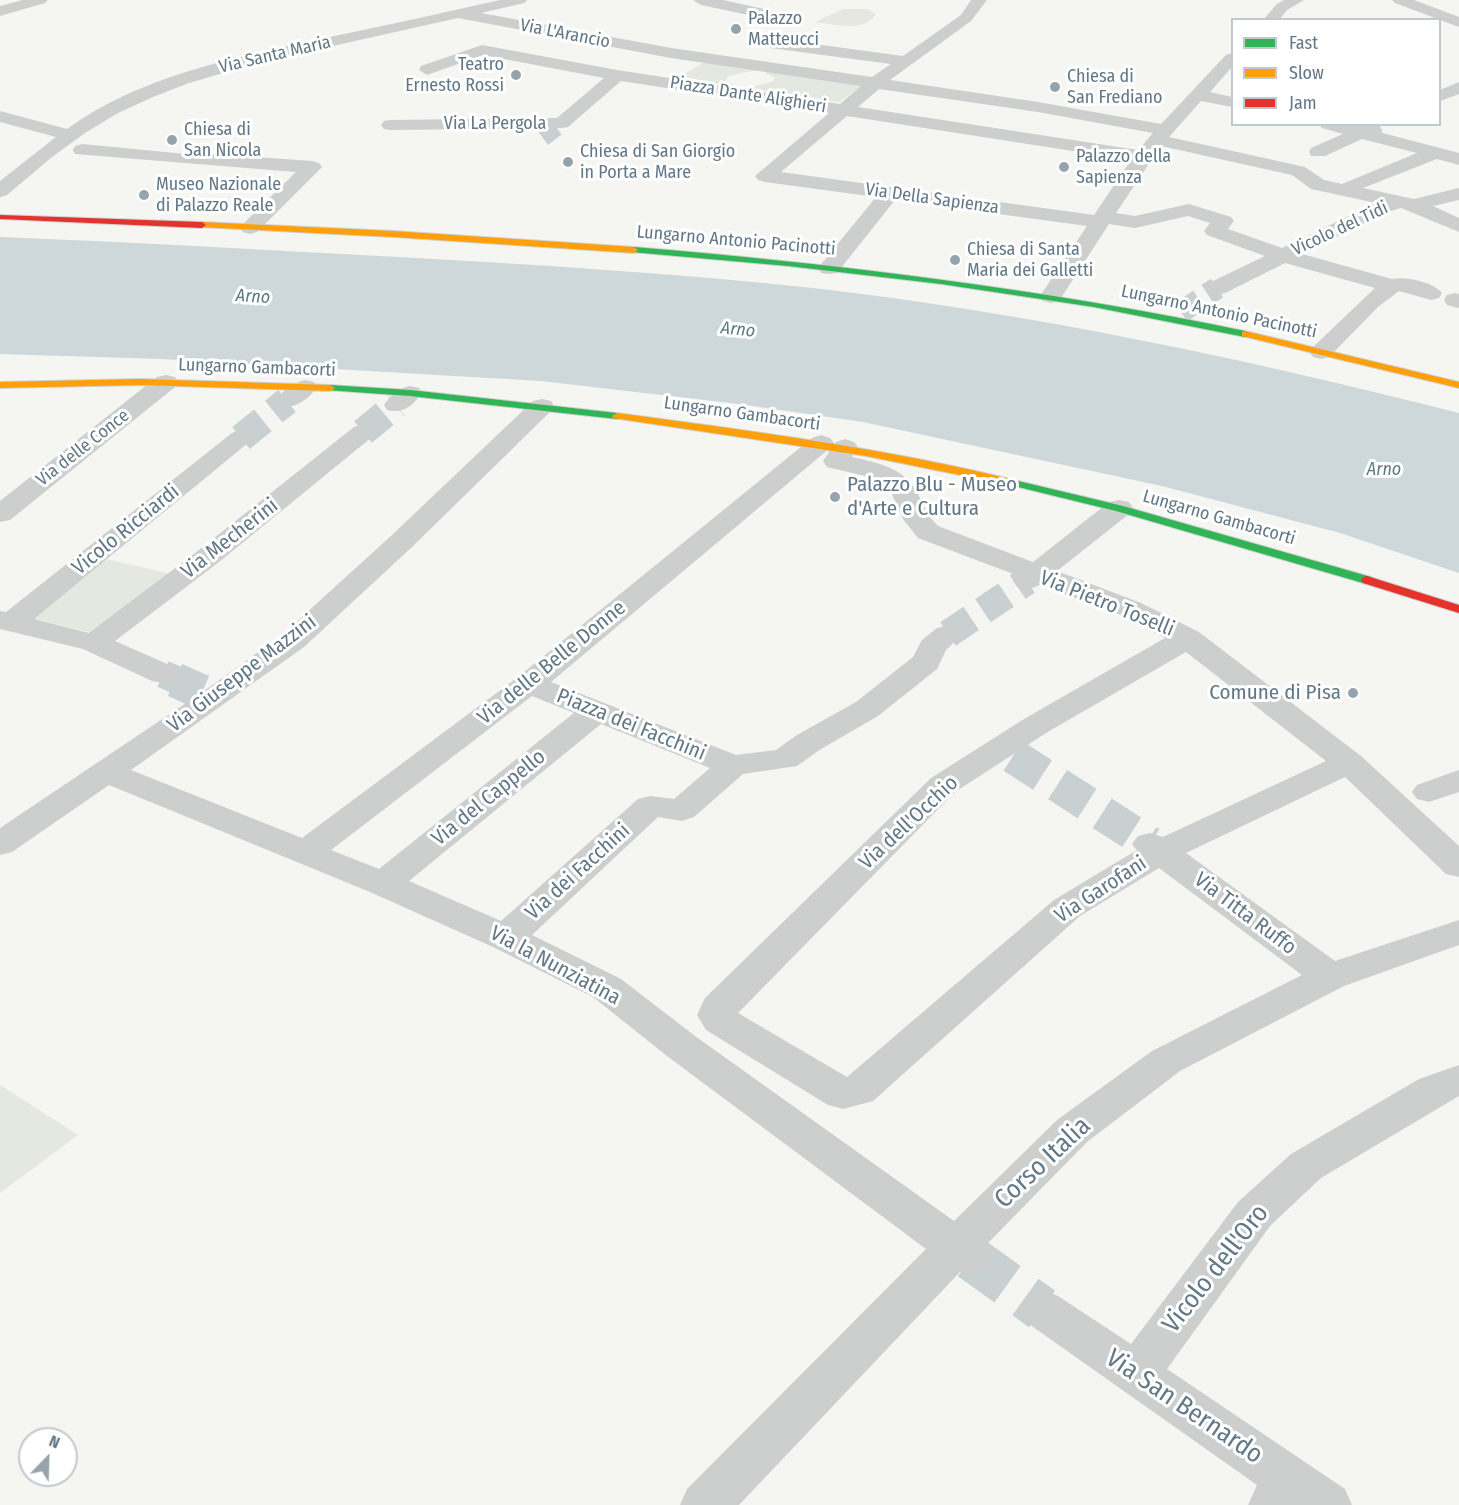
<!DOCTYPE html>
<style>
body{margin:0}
#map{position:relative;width:1459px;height:1505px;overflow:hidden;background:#f5f5f2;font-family:"Fira Sans Condensed",sans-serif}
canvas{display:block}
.legend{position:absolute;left:1231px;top:18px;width:210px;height:108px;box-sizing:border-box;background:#fff;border:2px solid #c0c9cf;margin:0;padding:8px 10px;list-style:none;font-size:18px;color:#627886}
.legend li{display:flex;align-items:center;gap:12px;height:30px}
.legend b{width:30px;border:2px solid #c0c9cf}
.north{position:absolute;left:18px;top:1427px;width:60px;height:60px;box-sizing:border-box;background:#fff;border:2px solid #c0c9cf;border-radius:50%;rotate:23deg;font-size:16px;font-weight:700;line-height:24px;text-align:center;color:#627886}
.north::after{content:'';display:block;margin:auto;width:21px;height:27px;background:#95a4ac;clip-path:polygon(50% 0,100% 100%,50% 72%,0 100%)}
</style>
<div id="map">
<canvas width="1459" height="1505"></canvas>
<ul class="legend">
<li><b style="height:8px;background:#30b455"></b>Fast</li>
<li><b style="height:8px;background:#ff9f0a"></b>Slow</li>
<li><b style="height:8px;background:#e5322d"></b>Jam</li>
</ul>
<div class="north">N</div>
</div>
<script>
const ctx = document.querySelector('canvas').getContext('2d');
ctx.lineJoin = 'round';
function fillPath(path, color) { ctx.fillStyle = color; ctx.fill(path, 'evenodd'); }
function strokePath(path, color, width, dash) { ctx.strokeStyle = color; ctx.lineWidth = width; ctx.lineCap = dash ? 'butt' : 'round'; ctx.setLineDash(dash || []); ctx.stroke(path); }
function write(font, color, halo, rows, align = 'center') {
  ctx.font = font + ' "Fira Sans Condensed",sans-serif'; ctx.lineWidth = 6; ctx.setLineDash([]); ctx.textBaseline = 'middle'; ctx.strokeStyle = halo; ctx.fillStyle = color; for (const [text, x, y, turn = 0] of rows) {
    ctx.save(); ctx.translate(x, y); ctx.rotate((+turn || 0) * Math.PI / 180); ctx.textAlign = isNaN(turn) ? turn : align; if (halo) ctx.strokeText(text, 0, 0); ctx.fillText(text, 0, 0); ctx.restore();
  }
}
fillPath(new Path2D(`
 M843,9H868L876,14C865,33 833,24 815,22Z
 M705,62L757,70L728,76L726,80L733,85L731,86L677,78Z
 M768,71L863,85L839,102L748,88L774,81V77L765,73Z
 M107,559L175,575L96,634L32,618Z
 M0,1085L78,1135L0,1193Z`), '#e4e8e0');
fillPath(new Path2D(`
 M0,237C133,242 266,250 399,257C537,265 675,273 813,288C1031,313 1246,359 1459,413V573L1340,533L1162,486L863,422L739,404L541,381L162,359L0,354Z`), '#ced8da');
strokePath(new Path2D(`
 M1366,130L1379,124
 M543,138L559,126`), '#c9d0d2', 17, [17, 8]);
strokePath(new Path2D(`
 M1181,312L1217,288`), '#c9d0d2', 22, [22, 10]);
strokePath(new Path2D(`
 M363,432L396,405
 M241,438L287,401
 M948,634L1027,581
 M163,674L179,681`), '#c9d0d2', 28, [28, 14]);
strokePath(new Path2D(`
 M175,680L202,692
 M1013,756L1150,844`), '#c9d0d2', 35, [35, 18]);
strokePath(new Path2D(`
 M971,1258L1042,1309`), '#c9d0d2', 45, [45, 22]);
const fast = new Path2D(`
 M634,247C840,264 1043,289 1245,331L1250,334L1245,337L1094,307L941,284L788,266L631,252V248Z
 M330,385L410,390L617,413L622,416L617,419L410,396L326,390V386Z
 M1014,480L1123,506L1371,577L1373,580L1367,584L1363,583L1116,511L1010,485L1009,483Z`);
const slow = new Path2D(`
 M202,222L393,231L634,247L638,250L634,253L393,237L199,227V223Z
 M1245,331L1459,382V388L1242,336V332Z
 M141,379L330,385L335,388L330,391L141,385L0,388V382Z
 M617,413C751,431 886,448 1018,481L1019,483L1014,486L866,456L613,418L612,416Z`);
const jam = new Path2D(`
 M0,215L202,222L206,225L202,228L0,219Z
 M1367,576L1459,605V613L1363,583L1361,580L1363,577Z`);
strokePath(fast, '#d0d2d2', 2);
strokePath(slow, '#d0d2d2', 2);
strokePath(jam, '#d0d2d2', 2);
fillPath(new Path2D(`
 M23,0H48L45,3L0,16V6Z
 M500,0H527L524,3L481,13L671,48L872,77L891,64L755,46L747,41L755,36L903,56L961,15L971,0H987L971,21L890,80L1038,102L1161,124L1226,55L1232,53V67L1210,92L1232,97V107L1201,101L1169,137L1305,167L1324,180L1342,184L1417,153L1362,139L1325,156H1311L1309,152L1311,148L1343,134L1322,128L1319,124L1372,126L1375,131L1459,153V165L1437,159L1363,188L1414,199L1459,188V200L1433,206L1459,218V232L1401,208L1385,213L1302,254L1392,279C1404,276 1434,282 1442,293L1439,298L1431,300L1399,291L1378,307L1329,357L1321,359L1313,357L1309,352L1313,347L1375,288L1285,263L1225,293L1217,295L1209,293L1206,288L1209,283L1265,256L1207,235L1204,231L1210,223L1188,216L1135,228L1109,224L1059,301L1051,303L1043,301L1040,296L1087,226L895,200L837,273L829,274L821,273L818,268L876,197L765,182L758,180L755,176L829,113L621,81L568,127L562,128L390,130L384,129L381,125L384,121L390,120L557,118L604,78L483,55L427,75L419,70L421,66L482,45L617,70L840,104L861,86L671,58L458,18L261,62L189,83L153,97L118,113L85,133L52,157L7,195L0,197V181L56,137L0,122V111L67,129C138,77 232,58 316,40C377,27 439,14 500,0ZM879,89L1038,112L1153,133L1138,150L858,107ZM847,116L1131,160L1094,215L781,172ZM1161,146L1292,175L1311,189L1376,203L1282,248L1228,229L1234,221L1231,217L1189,204L1135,216L1116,213Z
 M693,0H723L796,16L799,19L791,24L701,5Z
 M1284,0H1304L1287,10L1279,20H1263L1277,4Z
 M1392,0H1414L1459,17V27L1395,3Z
 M1459,82V94L1440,101V90Z
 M82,144L207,156L213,154L312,161L319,163L322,167L257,232L250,234L243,232L240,228L243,224L296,172L75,154L73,150L75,146Z
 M1455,293L1459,294V308L1447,305L1444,300L1447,295Z
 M166,375L175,377L178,382L175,387L10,520L0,522V501L157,377Z
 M305,380L314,382L317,387C308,400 294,410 278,406L275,401C282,391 293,383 305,380Z
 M410,386L419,388L422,393C413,406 403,414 387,410L384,405C390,396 399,388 410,386Z
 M542,399L551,401L554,406L551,411L412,547L304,647L131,770L302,838L518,677L812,438L821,435L830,438L834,443L830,448L551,682L736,755L776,750L797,735L856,702L913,657L922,640L937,628L948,625L959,628L963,634L946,650L937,669L878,716L821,749L797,766L743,774L694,817L682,821L658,817L532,935L621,979L695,1036L954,1221L1057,1120L1152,1051L1302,975L1159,868L1080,916L873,1101L843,1109L828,1105L706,1030L697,1015L705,998L931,778L1024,719L1165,638L1121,615L1040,585L1027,590L1017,587L1013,581L1016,575L918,538L903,519L891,492L882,484L865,476L827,467L823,461L836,442L845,439L854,442L858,447L852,457C879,463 905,468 918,494C924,506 928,517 938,526L1033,562L1109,502L1119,500L1129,502L1133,508L1129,514L1057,571L1141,603L1199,632L1361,756L1459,846V877L1446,874L1345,777L1186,853L1335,961L1459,920V945L1344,986L1180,1071L1087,1142L986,1245L994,1258L987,1271L971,1276L960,1272L739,1505H680L687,1489L926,1249L667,1056L593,997L493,947L370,892L109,785L12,852L0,855V828L204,691L282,635L392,535L533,401ZM1186,652L1326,761L1163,837L1150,833L1138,836L1132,844L1137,850L1054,900L847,1077L738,1013L955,792L1046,733ZM532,696L574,713L379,869L331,850ZM601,724L710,768L674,799L650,796L638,799L501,921L409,881Z
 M363,424L372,427L376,432L372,437L219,562L115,641L174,667L179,674L174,681L163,683L152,681L83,649L0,629V611L6,612L232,433L241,430L250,433L254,438L34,619L89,633L199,550L354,427Z
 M1459,770V792L1429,802L1417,799L1412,792L1417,785Z
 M1459,1065V1096L1321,1178L1270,1226L1167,1369L1345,1489L1352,1505H1248L1257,1485L1026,1322L1019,1309L1026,1296L1042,1290L1058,1296L1131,1344L1238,1202L1291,1154L1419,1079Z`), '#cdcece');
fillPath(fast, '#30b455');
fillPath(slow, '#ff9f0a');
fillPath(jam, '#e5322d');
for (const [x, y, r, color] of [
 [736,29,6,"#95a4ac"],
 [516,75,6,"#95a4ac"],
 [1055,87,6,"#95a4ac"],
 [172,140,6,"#95a4ac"],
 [568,162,6,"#95a4ac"],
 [1064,167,6,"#95a4ac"],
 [144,195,6,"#95a4ac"],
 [955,260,6,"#95a4ac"],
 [835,497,6,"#95a4ac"],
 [1353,693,6,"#95a4ac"]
]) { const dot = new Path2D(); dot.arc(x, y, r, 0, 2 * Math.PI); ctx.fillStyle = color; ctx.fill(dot); strokePath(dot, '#fff', 2); }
write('18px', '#627886', '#fff', [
 ["Palazzo",748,19],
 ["Matteucci",748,40],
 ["Teatro",504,65,"right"],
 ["Ernesto Rossi",504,86,"right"],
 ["Chiesa di",1067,77],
 ["San Frediano",1067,98],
 ["Chiesa di",184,130],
 ["San Nicola",184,151],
 ["Chiesa di San Giorgio",580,152],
 ["in Porta a Mare",580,173],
 ["Palazzo della",1076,157],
 ["Sapienza",1076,178],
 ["Museo Nazionale",156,185],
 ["di Palazzo Reale",156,206],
 ["Chiesa di Santa",967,250],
 ["Maria dei Galletti",967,271]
], 'left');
write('18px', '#627886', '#fff', [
 ["Via L'Arancio",565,34,11],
 ["Via Santa Maria",275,55,-13],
 ["Piazza Dante Alighieri",748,95,9],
 ["Via La Pergola",495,124],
 ["Via Della Sapienza",932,199,8],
 ["Vicolo del Tidi",1340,229,-25],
 ["Lungarno Antonio Pacinotti",736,241,5],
 ["Lungarno Antonio Pacinotti",1219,312,12],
 ["Lungarno Gambacorti",257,368,2],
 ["Lungarno Gambacorti",742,414,8],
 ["Via delle Conce",83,448,-38],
 ["Lungarno Gambacorti",1219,518,16]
]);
write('italic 18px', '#5d7b83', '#fff', [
 ["Arno",253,297,3],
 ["Arno",738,330,6],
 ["Arno",1384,470]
]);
write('21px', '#627886', '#fff', [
 ["Palazzo Blu - Museo",847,485],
 ["d'Arte e Cultura",847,509],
 ["Comune di Pisa",1341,693,"right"]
], 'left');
write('21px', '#627886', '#fff', [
 ["Vicolo Ricciardi",126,530,-39],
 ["Via Mecherini",230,539,-38],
 ["Via Pietro Toselli",1107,604,22],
 ["Via delle Belle Donne",552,663,-39],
 ["Via Giuseppe Mazzini",242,674,-37],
 ["Piazza dei Facchini",631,725,22],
 ["Via del Cappello",489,798,-39],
 ["Via dell'Occhio",909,823,-43],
 ["Via dei Facchini",578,872,-42],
 ["Via Garofani",1101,890,-33],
 ["Via Titta Ruffo",1245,914,37],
 ["Via la Nunziatina",555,966,28]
]);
write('26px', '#627886', '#fff', [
 ["Corso Italia",1043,1163,-43],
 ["Vicolo dell'Oro",1216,1269,-52],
 ["Via San Bernardo",1184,1407,34]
]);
</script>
